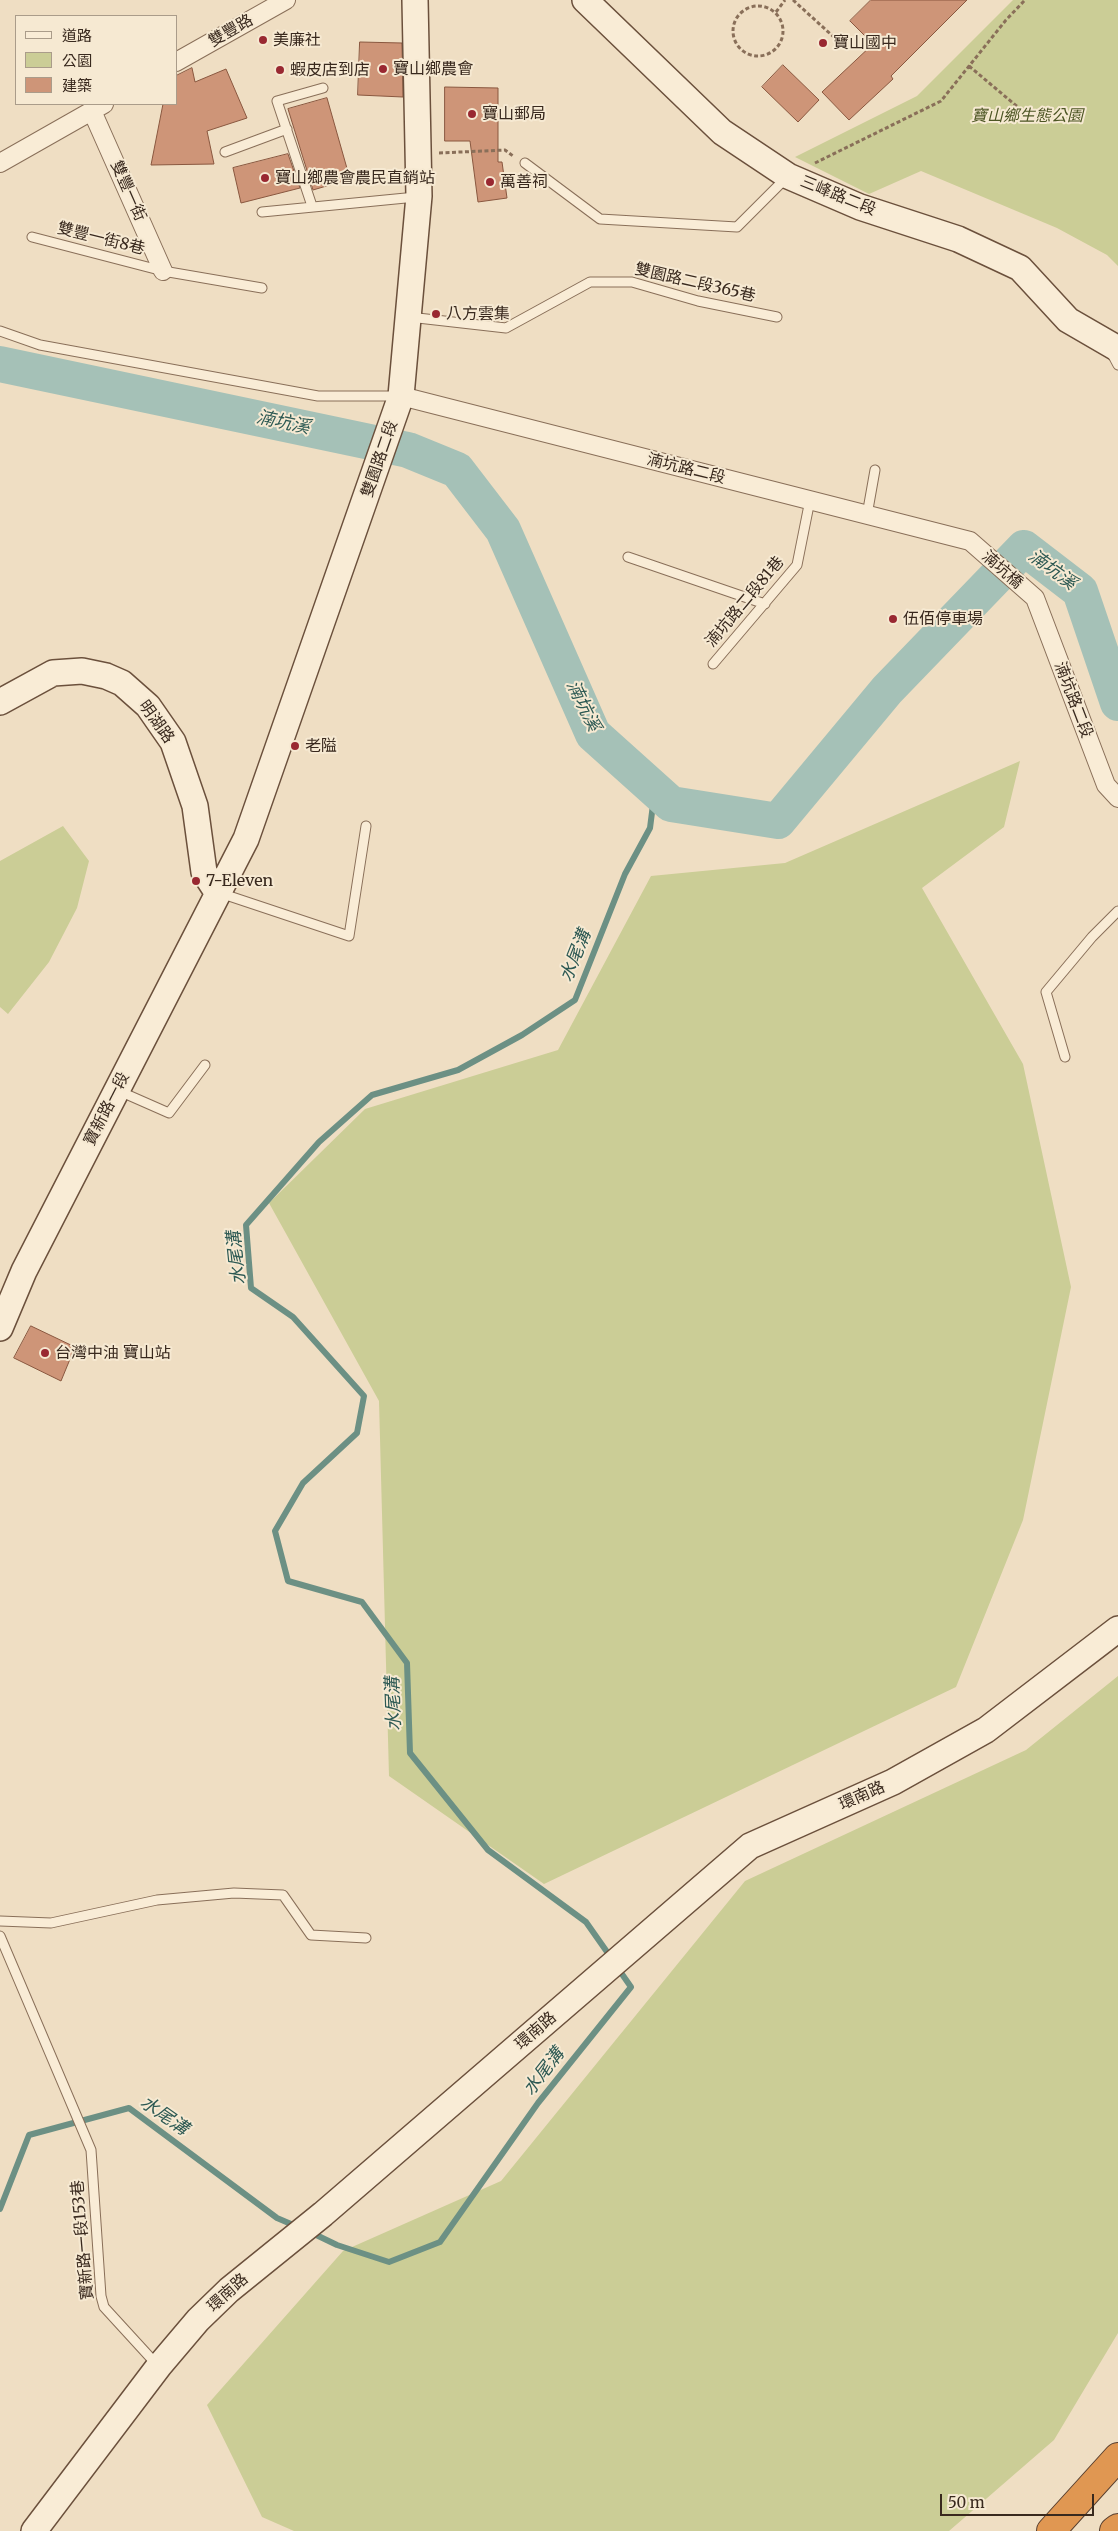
<!DOCTYPE html>
<meta charset="utf-8">
<style>
body{margin:0}
#map{position:relative;width:1118px;height:2531px;overflow:hidden;background:#efdec3;font-family:Merriweather,"Noto Sans TC",serif}
canvas{display:block}
.legend{position:absolute;left:15px;top:15px;width:162px;height:90px;box-sizing:border-box;background:#f6e9d2;border:1px solid #aa9c8a;margin:0;padding:6px 9px;list-style:none;font-size:15px;color:#39291e}
.legend li{display:flex;align-items:center;gap:10px;height:25px}
.legend b{width:25px;border:1px solid #aa9c8a}
.scale{position:absolute;left:940px;top:2494px;width:154px;height:22px;box-sizing:border-box;border:2px solid #39291e;border-top:0;padding-left:6px;font-size:15px;line-height:18px;white-space:nowrap;color:#39291e;-webkit-text-stroke:4px #f6e9d2;paint-order:stroke}
</style>
<div id="map">
<canvas width="1118" height="2531"></canvas>
<ul class="legend">
<li><b style="height:6px;background:#f9ecd6"></b>道路</li>
<li><b style="height:14px;background:#cbcd96"></b>公園</li>
<li><b style="height:14px;background:#ce9578"></b>建築</li>
</ul>
<div class="scale">50 m</div>
</div>
<script>
const ctx = document.querySelector('canvas').getContext('2d');
ctx.lineJoin = 'round';
function fillPath(path, color) { ctx.fillStyle = color; ctx.fill(path, 'evenodd'); }
function strokePath(path, color, width, dash) { ctx.strokeStyle = color; ctx.lineWidth = width; ctx.lineCap = dash ? 'butt' : 'round'; ctx.setLineDash(dash || []); ctx.stroke(path); }
function write(font, color, halo, rows, align = 'center') {
  ctx.font = font + ' Merriweather,"Noto Sans TC",serif'; ctx.lineWidth = 4; ctx.setLineDash([]); ctx.textBaseline = 'middle'; ctx.strokeStyle = halo; ctx.fillStyle = color; for (const [text, x, y, turn = 0] of rows) {
    ctx.save(); ctx.translate(x, y); ctx.rotate((+turn || 0) * Math.PI / 180); ctx.textAlign = isNaN(turn) ? turn : align; if (halo) ctx.strokeText(text, 0, 0); ctx.fillText(text, 0, 0); ctx.restore();
  }
}
fillPath(new Path2D(`
 M1013,0H1118V266L1107,255L1057,228L921,171L869,194L795,157L917,96Z
 M1020,761L1004,827L922,888L1023,1064L1071,1287L1023,1520L956,1687L544,1884L389,1776L379,1401L269,1203L365,1109L558,1050L651,876L785,863Z
 M63,826L89,861L77,908L49,962L8,1014L0,1007V861Z
 M1118,1676V2333L1054,2440L949,2531H294L262,2517L207,2405L343,2251L501,2181L745,1881L1026,1750Z`), '#cbcd96');
strokePath(new Path2D(`
 M612,1959L586,1922L488,1850L410,1753L407,1663L362,1602L288,1581L275,1531L303,1483L357,1433L364,1396L293,1317L251,1288L246,1225L319,1142L372,1095L458,1070L522,1035L575,1000L625,874L650,828L655,789
 M0,2209L29,2135L129,2108L277,2218L298,2227
 M310,2232L337,2245L389,2262L440,2242L538,2103L631,1987L617,1967`), '#6c9084', 6);
strokePath(new Path2D(`
 M0,364L408,450L457,470L503,530L593,734L671,804L778,821L887,690L1024,548L1080,591L1118,703`), '#a5c1b7', 36);
const building = new Path2D(`
 M871,0H967L891,76L893,79L849,120L822,92L873,44L850,21Z
 M360,42L402,43L403,97L358,95Z
 M783,65L819,100L798,122L762,87Z
 M192,68L195,82L226,69L247,118L207,131L214,164L151,165L163,104H176V76Z
 M445,87L498,88V162H502L507,198L478,202L470,141H445Z
 M327,98L350,179L313,190L288,109Z
 M288,154L300,188L241,203L233,168Z
 M31,1326L75,1347L61,1381L14,1358Z`);
fillPath(building, '#ce9578');
strokePath(building, '#89573f', 1);
const lane = new Path2D(`
 M225,152L287,129
 M525,163L600,219L737,227L786,178
 M312,206L277,101L323,88
 M262,212L416,197
 M32,237L163,271L262,288
 M409,317L506,328L590,282H632L698,301L777,317
 M0,331L40,345L318,396H399
 M1111,352L1118,365
 M867,515L875,470
 M628,557L765,604
 M713,664L797,565L810,500
 M220,893L349,936L366,826
 M1065,1057L1046,992L1092,937L1118,911
 M119,1091L169,1113L205,1065
 M0,1921L51,1923L157,1900L234,1893L283,1895L311,1935L366,1938
 M0,1936L91,2150L101,2296L104,2307L158,2366`);
const street = new Path2D(`
 M176,62L286,0
 M92,111L163,271
 M0,163L104,104
 M401,396L970,541L1035,598L1106,785L1118,798`);
const secondary = new Path2D(`
 M585,0L722,132L788,176L860,207L958,239L1020,268L1068,320L1118,349
 M0,702L53,673L82,671L106,676L122,683L148,706L173,742L195,806L204,872L217,892
 M0,1328L24,1271L246,839L401,396L419,196L415,0
 M34,2531L159,2366L198,2320L229,2290L323,2214L750,1846L893,1782L986,1730L1118,1629`);
const highway = new Path2D(`
 M1051,2531L1118,2457
 M1114,2531L1118,2528`);
strokePath(lane, '#896f59', 11);
strokePath(street, '#896f59', 20);
strokePath(secondary, '#6b503c', 28);
strokePath(highway, '#573e2e', 30);
strokePath(new Path2D(`
 M793,0L836,39
 M733 31a25 25 0 1 1 50 0a25 25 0 1 1-50 0Z
 M776,12L785,0
 M969,66L1032,119
 M439,153L505,150L513,156
 M815,163L941,101L1006,20L1025,0`), '#896f59', 3, [4, 2.5]);
strokePath(lane, '#f9ecd6', 9);
strokePath(street, '#f9ecd6', 18);
strokePath(secondary, '#f9ecd6', 25);
strokePath(highway, '#e09752', 28);
for (const [x, y, r, color] of [
 [263,40,5,"#992831"],
 [823,43,5,"#992831"],
 [383,69,5,"#992831"],
 [280,70,5,"#992831"],
 [472,114,5,"#992831"],
 [265,178,5,"#992831"],
 [490,182,5,"#992831"],
 [436,314,5,"#992831"],
 [893,619,5,"#992831"],
 [295,746,5,"#992831"],
 [196,881,5,"#992831"],
 [45,1353,5,"#992831"]
]) { const dot = new Path2D(); dot.arc(x, y, r, 0, 2 * Math.PI); ctx.fillStyle = color; ctx.fill(dot); strokePath(dot, '#f6e9d2', 2); }
write('16px', '#39291e', '#f6e9d2', [
 ["雙豐路",231,31,-30],
 ["雙豐一街",128,191,66],
 ["三峰路二段",838,196,22],
 ["雙豐一街8巷",101,239,14],
 ["雙園路二段365巷",695,283,13],
 ["雙園路二段",380,459,-71],
 ["湳坑路二段",686,469,14],
 ["湳坑橋",1002,570,41],
 ["湳坑路二段81巷",745,602,-50],
 ["湳坑路二段",1073,700,69],
 ["明湖路",156,722,54],
 ["寶新路一段",107,1109,-63],
 ["環南路",862,1796,-24],
 ["環南路",536,2031,-41],
 ["寶新路一段153巷",83,2240,-95],
 ["環南路",228,2293,-42]
]);
write('16px', '#39291e', '#f6e9d2', [
 ["美廉社",273,40],
 ["寶山國中",833,43],
 ["寶山鄉農會",393,69],
 ["蝦皮店到店",290,70],
 ["寶山郵局",482,114],
 ["寶山鄉農會農民直銷站",275,178],
 ["萬善祠",500,182],
 ["八方雲集",446,314],
 ["伍佰停車場",903,619],
 ["老隘",305,746],
 ["7-Eleven",206,881],
 ["台灣中油 寶山站",55,1353]
], 'left');
write('italic 16px', '#4d5624', '#f6e9d2', [
 ["寶山鄉生態公園",1027,116]
]);
write('italic 18px', '#2d5953', '#f6e9d2', [
 ["湳坑溪",283,423,12],
 ["湳坑溪",1052,570,36],
 ["湳坑溪",583,706,64],
 ["水尾溝",576,956,-68],
 ["水尾溝",237,1258,-96],
 ["水尾溝",394,1704,-92],
 ["水尾溝",544,2072,-52],
 ["水尾溝",164,2116,35]
]);
</script>
